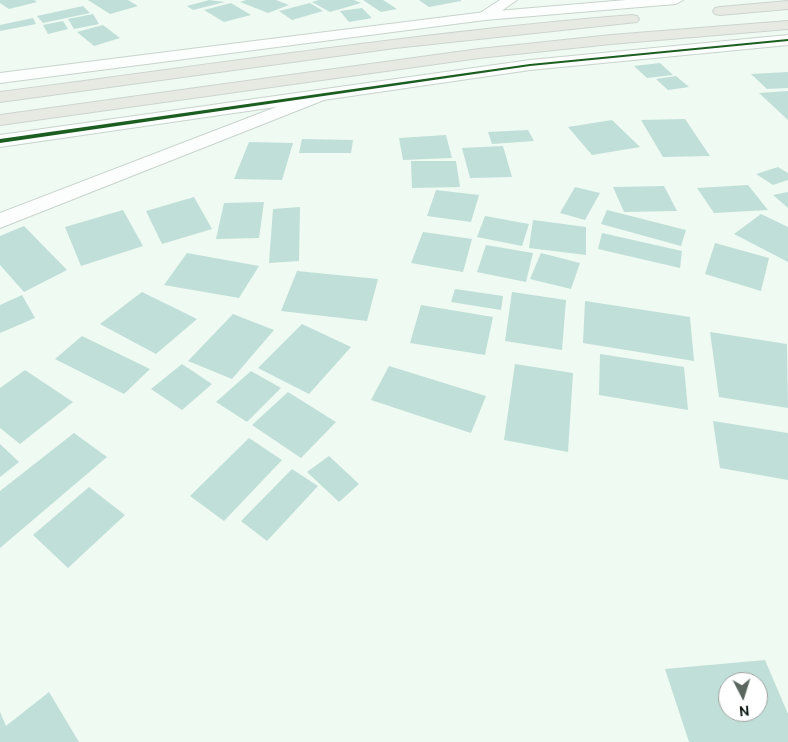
<!DOCTYPE html>
<style>
body{margin:0}
#map{position:relative;width:788px;height:742px;overflow:hidden;background:#eefaf2;font-family:Ubuntu,sans-serif}
canvas{display:block}
.north{position:absolute;left:718px;top:672px;width:50px;height:50px;box-sizing:border-box;background:#fff;border:1px solid #9da29f;border-radius:50%;rotate:175deg;font-size:14px;font-weight:700;line-height:20px;text-align:center;color:#0b1710}
.north::after{content:'';display:block;margin:auto;width:18px;height:22px;background:#5a665f;clip-path:polygon(50% 0,100% 100%,50% 72%,0 100%)}
</style>
<div id="map">
<canvas width="788" height="742"></canvas>
<div class="north">N</div>
</div>
<script>
const ctx = document.querySelector('canvas').getContext('2d');
ctx.lineJoin = 'round';
function fillPath(path, color) { ctx.fillStyle = color; ctx.fill(path, 'evenodd'); }
function strokePath(path, color, width, dash) { ctx.strokeStyle = color; ctx.lineWidth = width; ctx.lineCap = dash ? 'butt' : 'round'; ctx.setLineDash(dash || []); ctx.stroke(path); }
fillPath(new Path2D(`
 M0,0H34L37,2L9,9L0,3Z
 M88,0H128L138,6L110,14Z
 M209,0L225,2L193,10L187,6Z
 M246,0H276L289,5L268,13L240,2Z
 M319,0H354L361,3L330,12L312,2Z
 M363,0H383L397,9L381,12Z
 M419,0H461V1L429,7Z
 M231,3L251,15L224,22L204,10Z
 M310,3L323,11L292,20L279,11Z
 M83,6L90,13L43,23L37,16Z
 M362,8L372,18L349,22L340,11Z
 M93,14L99,24L74,29L68,19Z
 M33,18L36,24L0,31V25Z
 M63,21L68,29L48,34L43,25Z
 M103,25L120,38L94,46L77,32Z
 M660,63L673,75L647,78L634,66Z
 M788,72V88L767,89L751,74Z
 M676,76L689,87L668,90L656,79Z
 M788,91V120L759,93Z
 M685,119L710,156L663,157L641,120Z
 M612,120L640,147L592,155L568,127Z
 M528,130L534,141L492,144L488,132Z
 M446,135L452,158L403,160L399,138Z
 M302,139L353,140L351,153H299Z
 M249,142L293,143L282,180L234,179Z
 M503,146L512,177L470,178L462,148Z
 M411,161H456L460,187L412,188Z
 M778,167L788,173V180L773,185L756,174Z
 M748,185L768,210L714,213L697,188Z
 M664,186L677,211L624,212L613,187Z
 M575,187L600,193L585,220L560,213Z
 M436,190L479,195L471,222L427,216Z
 M788,192V208L773,195Z
 M194,197L212,229L162,244L146,211Z
 M264,202L259,238L216,239L224,203Z
 M300,207L299,261L269,263L273,209Z
 M123,210L143,246L81,266L65,227Z
 M607,210L686,230L681,246L601,224Z
 M761,214L788,227V262L734,234Z
 M485,216L529,224L522,246L477,237Z
 M533,220L586,227V255L529,248Z
 M24,226L67,270L24,292L0,265V236Z
 M423,232L472,239L463,272L411,263Z
 M602,233L682,251L680,268L598,249Z
 M715,243L769,258L761,291L705,274Z
 M486,245L533,253L526,282L477,272Z
 M187,253L259,266L239,298L164,285Z
 M541,253L580,263L571,289L530,279Z
 M297,271L378,279L367,321L281,311Z
 M455,289L503,296L501,310L451,302Z
 M142,292L197,319L156,354L100,324Z
 M512,292L566,300L562,350L505,341Z
 M22,295L35,318L0,333V305Z
 M585,301L690,317L694,361L583,343Z
 M421,305L493,317L485,355L410,343Z
 M233,314L274,330L232,379L188,361Z
 M302,324L351,347L309,394L258,368Z
 M710,332L787,344L788,408L719,397Z
 M82,336L150,369L124,394L55,359Z
 M600,354L684,367L688,410L599,395Z
 M182,364L212,384L182,410L151,389Z
 M515,364L573,373L568,452L504,440Z
 M389,366L486,396L471,433L371,400Z
 M25,370L73,402L20,444L0,428V388Z
 M251,371L281,388L247,422L216,402Z
 M288,392L336,422L301,458L252,425Z
 M713,421L788,433V480L720,468Z
 M74,433L107,457L0,548V491Z
 M249,438L282,460L224,521L190,496Z
 M0,444L19,462L0,477Z
 M329,456L359,484L339,502L307,472Z
 M292,469L318,486L267,541L241,521Z
 M89,487L125,515L68,568L33,535Z
 M765,660L788,714V742H689L665,669ZM728,682H758V712H728Z
 M49,692L79,742H0V712L6,726Z`), '#c0dfd8');
const minor = new Path2D(`
 M500,0H517L490,19H480L478,16L480,13Z
 M318,91L324,92L327,96L324,100L0,228V213Z`);
const tertiary = new Path2D(`
 M626,0H683L676,4L485,20L0,83V73L485,12Z
 M788,35V45L530,70L0,147V135L530,60Z`);
const trunk = new Path2D(`
 M788,1V9L720,15L715,14L713,11L715,8L720,7Z
 M632,15L637,16L639,19L637,22L395,48L0,102V92C211,65 420,32 632,15Z
 M788,21V29L611,44L479,58L0,125V115L479,49L611,35Z`);
strokePath(minor, '#c8d4cc', 2);
strokePath(tertiary, '#c8d4cc', 2);
strokePath(trunk, '#cdd4cf', 2);
fillPath(minor, '#fcfefd');
fillPath(tertiary, '#fcfefd');
fillPath(trunk, '#e6eae3');
fillPath(new Path2D(`
 M788,39V41L530,66L0,143V139L530,64Z`), '#1b5e20');
</script>
